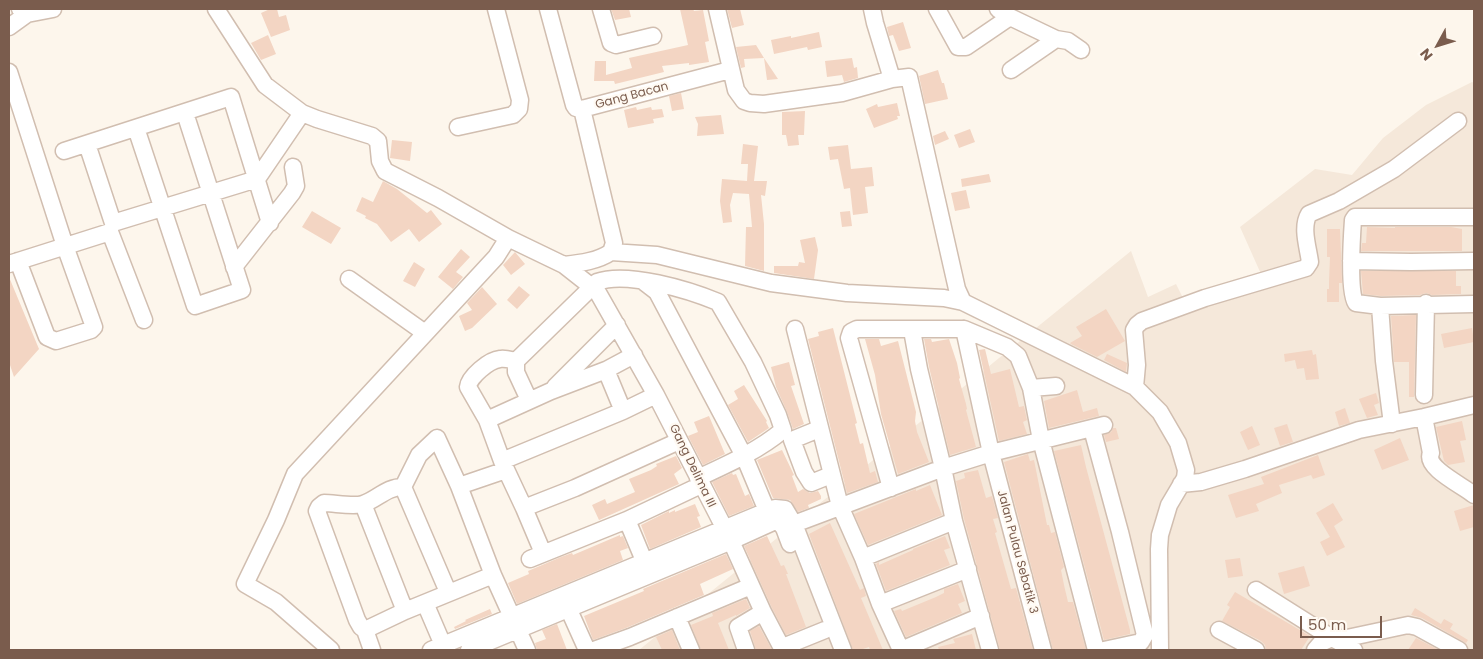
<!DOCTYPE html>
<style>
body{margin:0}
#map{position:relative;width:1483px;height:659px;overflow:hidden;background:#fdf6ec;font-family:Poppins,sans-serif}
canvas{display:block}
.frame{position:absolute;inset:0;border:10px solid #7a5c4d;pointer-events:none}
.north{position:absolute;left:1413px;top:20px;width:50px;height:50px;-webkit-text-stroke:4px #fffaf3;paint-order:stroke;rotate:231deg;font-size:14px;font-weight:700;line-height:20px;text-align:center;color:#7a5c4d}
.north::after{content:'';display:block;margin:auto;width:18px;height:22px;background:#7a5c4d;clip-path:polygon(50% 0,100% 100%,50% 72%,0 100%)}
.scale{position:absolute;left:1300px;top:616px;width:82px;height:22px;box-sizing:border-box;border:2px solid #7a5c4d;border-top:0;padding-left:6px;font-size:15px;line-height:18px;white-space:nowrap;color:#7a5c4d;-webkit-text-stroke:4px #fffaf3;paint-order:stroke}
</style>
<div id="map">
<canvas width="1483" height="659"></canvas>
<div class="frame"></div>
<div class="north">N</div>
<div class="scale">50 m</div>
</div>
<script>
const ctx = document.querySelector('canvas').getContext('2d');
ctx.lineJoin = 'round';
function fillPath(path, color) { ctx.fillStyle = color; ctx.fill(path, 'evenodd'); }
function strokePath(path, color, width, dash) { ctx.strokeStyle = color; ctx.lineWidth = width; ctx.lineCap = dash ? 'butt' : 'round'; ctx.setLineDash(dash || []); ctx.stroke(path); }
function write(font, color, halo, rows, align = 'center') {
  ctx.font = font + ' Poppins,sans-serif'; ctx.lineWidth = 4.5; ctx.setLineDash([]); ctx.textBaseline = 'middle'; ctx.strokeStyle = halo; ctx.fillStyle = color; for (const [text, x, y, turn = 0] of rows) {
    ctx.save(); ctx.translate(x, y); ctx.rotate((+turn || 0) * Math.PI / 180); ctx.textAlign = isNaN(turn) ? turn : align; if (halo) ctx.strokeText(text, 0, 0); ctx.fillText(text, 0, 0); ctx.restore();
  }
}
fillPath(new Path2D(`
 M1472,82L1474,83V650H639L1131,251L1148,297L1176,284L1184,300L1261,274L1240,227L1315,169L1352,175L1383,138L1426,105Z`), '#f5e8da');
fillPath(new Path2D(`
 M270,9H277L279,17L286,15L290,30L271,37L261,13Z
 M611,9H629L631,17L615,20Z
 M680,9H693L694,11L703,10L709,41L705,42L709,62L689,65V63L662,66L664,72L615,84L614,81H594L595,61H606V75L632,68L629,58L688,45Z
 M727,9H740L744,25L732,28Z
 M903,22L911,48L899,51L893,35L889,36L887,27Z
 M819,32L822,47L808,50L807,47L774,54L771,40L791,36V38Z
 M268,35L276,54L261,60L251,43Z
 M756,45L764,58L744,59L745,67L741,68L736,47Z
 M764,58L778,79L767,80Z
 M852,58L854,68L857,67L858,78L844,82L842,75L827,77L825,61Z
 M938,70L942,83H944L948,99L925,104L919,76Z
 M681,93L684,109L672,111L669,96Z
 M897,103L900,116H897L898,119L874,128L866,109L877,104L878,107Z
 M636,107L637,110L651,107L652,110L662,109L664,117L653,119L654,123L628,128L624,110Z
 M805,111L804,135H798L799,145L788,146L786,135H782V112Z
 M721,115L724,134L697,136L698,124L695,117Z
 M970,129L975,142L959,148L954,135Z
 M945,131L949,139L935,145L933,136Z
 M392,140L412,142L410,161L390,158Z
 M743,144L758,146L754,181H767L765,196L761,195L764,224V271L745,266L746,227H752L749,194L733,193L730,205L732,222L723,223L720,201L722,179L747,181L748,164H741Z
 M848,145L851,169L872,167L874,186L865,187L868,213L853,215L850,188L844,189L838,159L830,160L828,147Z
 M989,174L991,182L962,187L961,179Z
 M383,181L397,189L427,213L431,210L442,224L419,242L409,229L391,242L377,224L365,218L366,216L356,211L362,197L373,202Z
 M966,190L970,208L955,211L951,193Z
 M312,211L341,228L331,244L302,227Z
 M850,211L852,226L842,227L840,212Z
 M1367,227L1395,228V227H1451L1462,229V251H1361L1362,243H1366Z
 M1327,229H1340L1342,283H1339V302H1327V289H1329V282L1330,257H1327Z
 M815,237L818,250L814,279L774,273V266H798L799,262L805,263L800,240Z
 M461,249L470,257L456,272L463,277L453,289L438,277Z
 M515,252L525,264L511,275L503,265Z
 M414,262L425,269L415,287L403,281Z
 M1361,271H1456V286H1461V294L1432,295L1426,293L1420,295L1381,296L1363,294Z
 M9,277L39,349L14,377L9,362Z
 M519,286L530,295L517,309L507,300Z
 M482,287L497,304L472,328L465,331L459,316L472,310L467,303Z
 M1106,309L1125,341L1097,357L1071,344L1070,343L1082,336L1076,327Z
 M1416,315L1414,397H1409V362H1394L1391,316Z
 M833,328L857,423L855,424L860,444L863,443L870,473L875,471L878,482L847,493L808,339L819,336L818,332Z
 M1472,328L1474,342L1444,348L1441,334Z
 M865,339H879L881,346L898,341L916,412L915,421L917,432L929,462L898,474L881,414L875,375Z
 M924,339H931L932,342L949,339L957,363L960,378L959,379L966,404L967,409L966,410L976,447L950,455L929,367Z
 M985,349L991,374L1010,369L1019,407L1024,406L1027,420L1023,422L1027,434L999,441L979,350Z
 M1312,350L1313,355L1316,354L1319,379L1306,380L1304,368L1297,369L1295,360L1285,362L1284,354Z
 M1107,354L1127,363L1126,372L1104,360Z
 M789,362L795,385L791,386L804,424L793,429L787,412L776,387L771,367Z
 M744,385L767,421L766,422L769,428L748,442L728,405L738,399L734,391Z
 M1077,390L1083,412L1097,408L1099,416L1049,428L1044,401Z
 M1376,393L1379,403L1374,405L1378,415L1367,418L1359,399Z
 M1345,408L1350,423L1339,426L1335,412Z
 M709,416L725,454L703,465L688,436L698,432L694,422Z
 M1462,421L1466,440L1460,441L1465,462L1448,465L1444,461L1436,427Z
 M1287,424L1293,442L1280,446L1274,428Z
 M1252,426L1260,445L1248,450L1240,432Z
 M1113,428H1116L1119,439L1106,442L1104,435L1111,432Z
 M1400,438L1409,460L1382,470L1374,450Z
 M1081,445L1086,467L1130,630V634L1104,640L1054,451Z
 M782,450L794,475L792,476L798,492L803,489L810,493L818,491L821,496V499L808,505L809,508L798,512L790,500L773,498L757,460Z
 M1028,454L1030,461L1034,460L1047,525H1049L1051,533L1055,532L1064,567L1061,570L1064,585L1068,602H1073L1086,650H1053L1004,462Z
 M1318,455L1325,475L1313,479L1311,475L1279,485L1282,493L1256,504L1259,511L1236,518L1228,495L1264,484L1261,477Z
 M676,456L682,468L674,474L679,484L599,520L592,505L605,499L607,504L635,492L629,479L651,470L657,466L656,464Z
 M978,470L986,498L992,496L998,518L993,519L997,532L995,533L1011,589L1016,588L1033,650H1000L964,519L956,481L965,478L964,473Z
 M732,473L733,475L736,474L745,496L749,494L754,506L729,516L712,482Z
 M930,485L942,515L868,545L854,514L916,489V491Z
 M1333,503L1343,520L1334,526L1345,547L1327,556L1320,542L1330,537L1316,513Z
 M695,504L700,516L697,517L701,527L650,549L641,525L669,511V513L675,510V512Z
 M1474,505V527L1460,531L1454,511Z
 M830,523L860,590L864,588L866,596L861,598L883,650H870L869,647L860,650H853L809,534Z
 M620,535V537L623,536L628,548L620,551L623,560L517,604L508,583L529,574L528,571L561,557L572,553L573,555Z
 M767,536L781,566L784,565L788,574H786L806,627L786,635L772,608L744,546Z
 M945,536L950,548L944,550L950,565L886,591L876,564L879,562V565L913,550V549Z
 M726,554L733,569L700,584L704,595L626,628L593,640L584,616L644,591L643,589Z
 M1240,558L1243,576L1228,578L1225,560Z
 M1304,566L1310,586L1284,594L1278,573Z
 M958,584L965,601L958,604L962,613L906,637L894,611L901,609L902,611L936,597L944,593V589Z
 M1235,592L1310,636L1301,650H1266L1265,645L1261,641L1222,621L1230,607L1227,605Z
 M746,599L750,608L736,616V615L718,623L729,650H701L691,625L713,616L712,613Z
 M1415,608L1441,624L1444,619L1453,624L1450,629L1468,640L1466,643L1422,618L1411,615Z
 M490,609L492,614L455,629L454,627L466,621L465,620Z
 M557,624L567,650H537L535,643L546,639L542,630Z
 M759,626L772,650H756L750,631Z
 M672,630L680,650H662L656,637Z
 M972,634L976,650H939L938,647L955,643L953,639Z
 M1416,638L1439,650H1408Z`), '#f3d5c3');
const minor = new Path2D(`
 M20,9L27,14L53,9
 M216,9L265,85L302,113L317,119L372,136L378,141L380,161L385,171L438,198L508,238L496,257L295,474L276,520L245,584L276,602L331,650
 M548,9L574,105L576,108L582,109L730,70
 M601,9L611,43L616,45L653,36
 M717,9L736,90L744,101L750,103L764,104L842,93L892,79L909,77L957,289L963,302L1135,387L1160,412L1178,443L1186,470L1185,478L1169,505L1160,535L1159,549L1160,650
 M872,9L875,23L892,79
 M937,9L958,47H966L1010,17
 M998,9L1010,17L1056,39L1068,41L1081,50
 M9,27L27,14
 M1011,70L1056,39
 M9,72L65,246L94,327L91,330L56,341L47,337L18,261
 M458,127L513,115L519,109L520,100L496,9
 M136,128L195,306L242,290L185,113
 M87,144L113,223L257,179L302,113
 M64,151L231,97L270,223
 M1474,217H1355L1353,220C1352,234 1348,296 1356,303L1380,306L1474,304
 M508,238L564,265L597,291L656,395L731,541L763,612L783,650
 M611,252L657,255L771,283L847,293L944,298L963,302
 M1351,261L1411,262L1474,261
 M9,264L110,232L144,320
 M564,265C581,263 598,261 611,252L614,243L582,109
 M234,267L292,193L296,186L293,167
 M349,279L425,333
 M644,282L657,292L744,456L767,511
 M1380,306L1384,361L1392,424
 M795,329L840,506L863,558L880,604L901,650
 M964,329L991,453L1043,650
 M912,330L919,369L943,468L954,521L990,650
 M516,361C511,360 505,358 500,359C489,360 469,377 468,387L487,420L502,461L524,508L543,553
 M606,370L623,411
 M555,387L617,325
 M1135,387L1137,365L1134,330L1137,325L1142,321L1205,298L1306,268L1310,262C1308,247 1301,227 1309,214L1339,201L1394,169L1458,121
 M1031,388L1056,386
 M1424,395L1426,303
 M529,400L516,372V361L597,282C627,271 689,290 718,302L753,362L778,415L783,430C758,451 728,464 698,478
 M1424,417L1431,453C1424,468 1464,486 1474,495
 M487,420L551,391L606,370L634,355
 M819,429L792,440L804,472L811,483L831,475
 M1092,429L1120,532L1145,635L1141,642L1104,650
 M502,461L623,411L656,395
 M1181,484L1201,482L1245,469L1359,430L1424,417L1474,405
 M459,486L506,470
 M403,487L419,455L437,438L459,486L493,575L527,650
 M891,488L849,338L851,332L857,329H964L1007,347L1018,356L1031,388L1041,440L1096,650
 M363,504L405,611
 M524,508L575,488L679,441
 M627,520L645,563
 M794,524L943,468L991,453L1104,425
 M863,558L954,521
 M530,559L627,520L701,485
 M1256,590L1332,638L1354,650
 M448,592L403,487C386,487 378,499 363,504C354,507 334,503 324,503L319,507L317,511L357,620L361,627L365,630L405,611L493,575
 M425,603L443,645
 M880,604L968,569
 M569,610L587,650
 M677,617L691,650
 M365,630L372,650
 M1219,630L1256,650
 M783,647L825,630
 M431,650L767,511L775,508L785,509L794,524L843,650
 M469,650L729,542L773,522H779L784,528L790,544
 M594,650L630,637L751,586
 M746,650L738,627L763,612
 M901,650L981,616
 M1315,650L1321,643L1332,638H1347L1408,625L1417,627L1459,650`);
strokePath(minor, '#d1beb0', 19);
strokePath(minor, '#fff', 16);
write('12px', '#7a5c4d', '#fffaf3', [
 ["Gang Bacan",632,96,-15],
 ["Gang Delima III",692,466,64],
 ["Jalan Pulau Sebatik 3",1017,552,75]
]);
</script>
